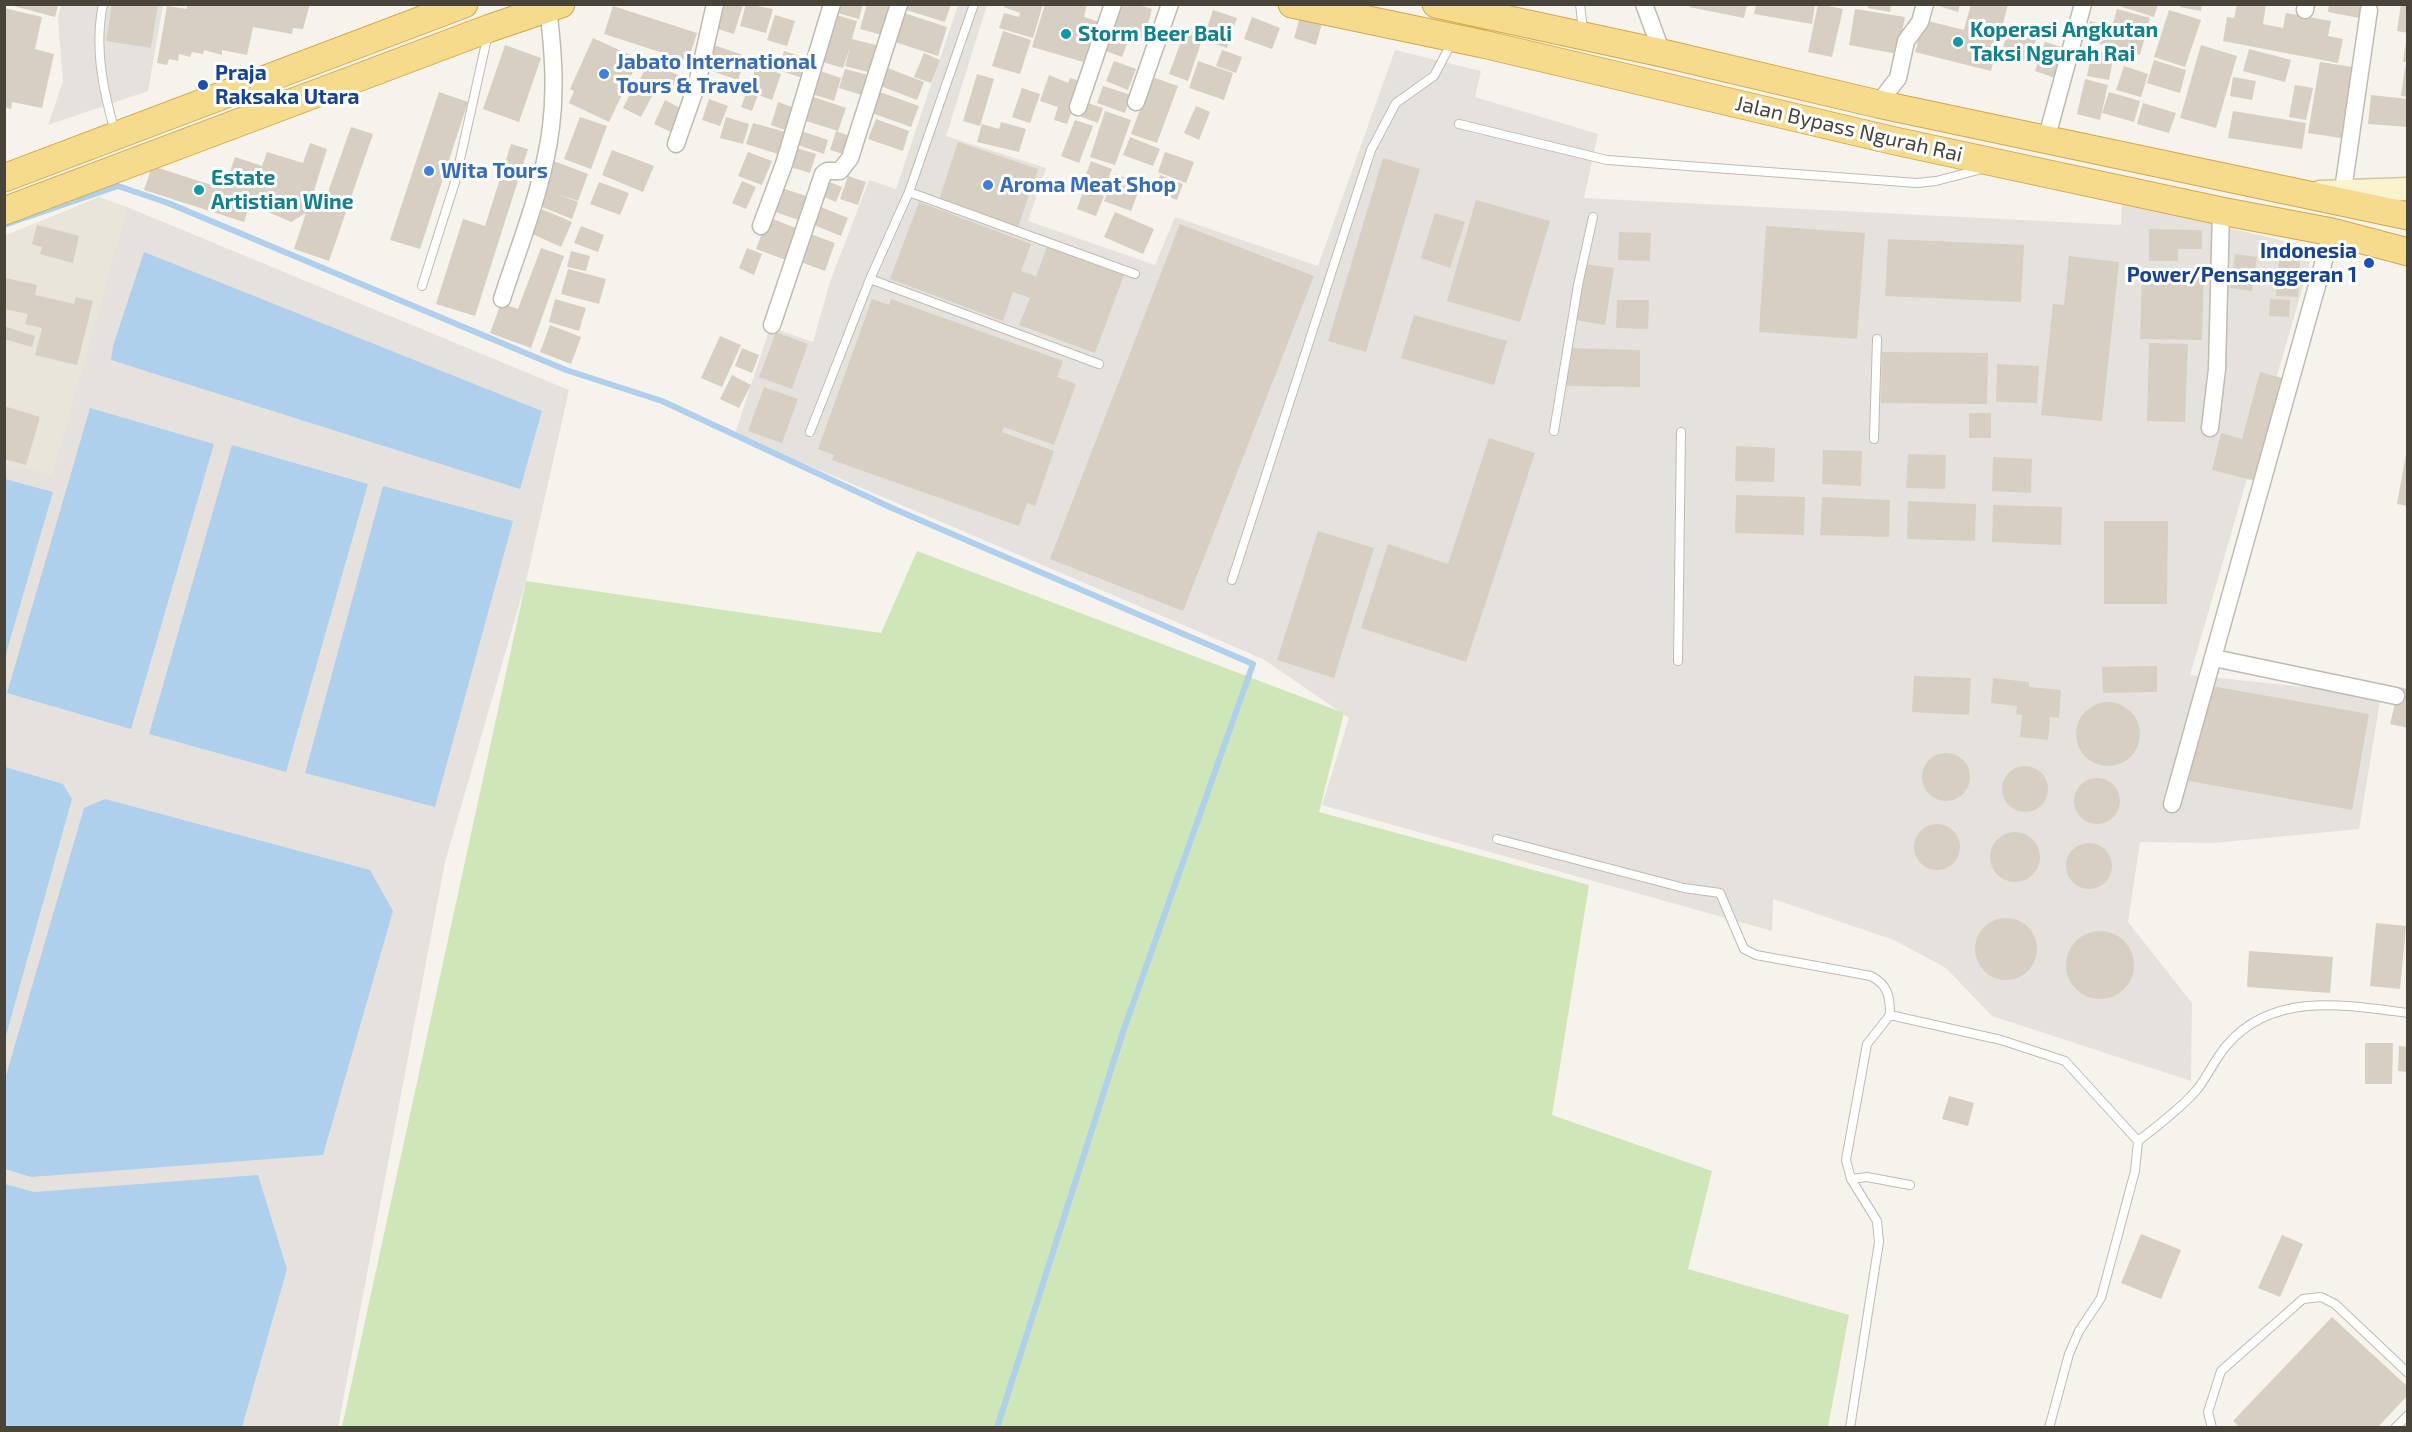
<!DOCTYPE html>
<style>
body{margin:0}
#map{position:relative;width:2412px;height:1432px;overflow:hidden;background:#f5f3ec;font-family:"Exo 2",sans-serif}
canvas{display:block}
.frame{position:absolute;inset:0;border:6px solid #49443a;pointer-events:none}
</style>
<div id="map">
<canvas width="2412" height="1432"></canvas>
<div class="frame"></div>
</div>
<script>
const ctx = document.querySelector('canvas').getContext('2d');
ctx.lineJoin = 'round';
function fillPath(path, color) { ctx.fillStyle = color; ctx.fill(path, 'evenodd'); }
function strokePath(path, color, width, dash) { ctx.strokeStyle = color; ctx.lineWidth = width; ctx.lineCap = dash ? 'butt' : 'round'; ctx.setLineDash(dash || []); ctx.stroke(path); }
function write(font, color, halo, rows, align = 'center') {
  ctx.font = font + ' "Exo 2",sans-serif'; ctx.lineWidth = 6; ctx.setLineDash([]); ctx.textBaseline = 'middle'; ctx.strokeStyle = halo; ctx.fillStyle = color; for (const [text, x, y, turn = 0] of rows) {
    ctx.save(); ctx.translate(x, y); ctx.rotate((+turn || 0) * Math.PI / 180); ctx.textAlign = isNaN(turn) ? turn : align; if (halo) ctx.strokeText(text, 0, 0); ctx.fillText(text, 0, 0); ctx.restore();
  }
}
fillPath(new Path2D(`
 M99,197L127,207L52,476L5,462L4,236Z`), '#e9e5db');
fillPath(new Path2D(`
 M61,5H163L148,91L48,125L63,82L58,17Z
 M958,5H987L946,136L1046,168L1028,221L1155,265L1175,217L1318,266L1395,50L1481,71L1475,97L1598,134L1584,198L2121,225L2122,203L2314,248L2190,675L2381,695L2359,829L2214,843L2140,842L2128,922L2192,1003L2191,1081L1992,1016L1946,968L1894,940L1773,899L1772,931L1322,805L1349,718L1263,659L735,434L770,327L813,342L830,282L869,180L896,189Z
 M127,207L569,390L526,581L445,862L338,1427H5L4,462L52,475Z`), '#e5e2dd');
fillPath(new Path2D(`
 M917,551L1344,713L1319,812L1589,885L1552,1115L1712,1171L1688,1269L1849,1315L1828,1427H342L526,581L881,633Z`), '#cfe6b8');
fillPath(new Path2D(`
 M144,252L542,411L520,489L111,360L113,346Z
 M90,408L214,444L131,729L7,693Z
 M232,445L368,484L286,772L149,734Z
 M5,479L53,492L5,657L4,479Z
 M383,486L513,521L435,807L305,773Z
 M5,767L63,784L72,799L5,1039Z
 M105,799L370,870L393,911L323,1155L31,1177L5,1169V1079L84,808Z
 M258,1175L287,1269L242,1427H5V1184L34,1192Z`), '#aed0ed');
strokePath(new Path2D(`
 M4,225L118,186L168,203L566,370L662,401L892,508L1253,664L1123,1032L997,1428`), '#aed0ed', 6);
fillPath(new Path2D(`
 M112,4H158L151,48L106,41Z
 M187,4H310L303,29L293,28L292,34L253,27L247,55L222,50V55L204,50L203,54L192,52L190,57L179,54L178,61L169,59L167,65L157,63L167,6L187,9Z
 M746,4L773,9L766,33L740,26Z
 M836,4H863L859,19L834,12Z
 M867,4H894L886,36L860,29Z
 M905,4H951L945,22L903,9Z
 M1005,4H1043L1033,38L999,28L1004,13L1019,17L1020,13L1004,7Z
 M1045,4H1087L1084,17L1100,22L1087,63L1032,47Z
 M1116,4H1135L1152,9L1144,39L1109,29Z
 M1690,4H1747L1744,18L1689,7Z
 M1756,4H1815L1812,24L1754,14Z
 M1818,4L1843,9L1832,57L1808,52Z
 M1868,4H1891L1890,12L1868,8Z
 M1933,4H1960L1958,12Z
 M1971,4H2008L1991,71L1915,52L1924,20L1964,30Z
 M2113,4H2158L2154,17Z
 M2180,4H2202L2201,11L2180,7Z
 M2237,4H2266L2263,24L2283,28L2286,13L2331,21L2328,36L2343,39L2338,63L2223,41L2227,17L2234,18Z
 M2401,4L2408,6V33L2397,31Z
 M10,5H58L55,17Z
 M721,5H743L734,34L714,28Z
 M2329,5H2368L2365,19L2328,12Z
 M613,6L697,33L688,61L604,34Z
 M4,8L42,17L35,49L54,54L42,108L12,102L11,109L4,107Z
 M1855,9L1905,17L1898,54L1849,45Z
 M2117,9L2150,18L2140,55L2085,40L2090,21L2112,27Z
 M1213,10L1237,18L1227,48L1203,40Z
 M2169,10L2201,20L2185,67L2154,57Z
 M904,13L947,27L938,56L895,42Z
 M833,14L857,21L852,39L876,45L868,72L845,66L851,45L843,68L819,61Z
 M775,15L795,21L787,46L767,40Z
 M1252,17L1280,28L1272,49L1244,39Z
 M1300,17L1322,23L1316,45L1294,38Z
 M2011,24L2038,34L2028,62L2001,53Z
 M1186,28L1204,34L1188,81L1169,74Z
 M1003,31L1031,40L1020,74L992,66Z
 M1107,33L1128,41L1122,57L1101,49Z
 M593,38L639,59L609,122L569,103L574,91L570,89Z
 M2045,42L2068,49L2058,79L2035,71Z
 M2406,42H2408V62H2403Z
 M711,44L746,56L738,80L703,68Z
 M505,45L541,58L519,122L483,109Z
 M2201,45L2237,56L2216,128L2180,118Z
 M2249,49L2291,60L2285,82L2243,71Z
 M1222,50L1242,57L1236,73L1216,66Z
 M2092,50L2114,54L2109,80L2087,76Z
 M784,51L806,58L800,77L778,70Z
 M924,53L940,60L931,83L914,77Z
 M2154,60L2186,70L2180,93L2147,83Z
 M1114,61L1136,69L1128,90L1106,81Z
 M1198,61L1233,73L1224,100L1189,88Z
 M648,62L678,75L669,95L639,82Z
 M2320,62L2359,68L2347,139L2308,133Z
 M757,66L781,74L772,100L758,95L752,111L741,107Z
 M2124,66L2148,74L2141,97L2116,90Z
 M885,67L924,82L917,100L878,85Z
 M2405,67H2408V97L2401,96Z
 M845,69L868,75L862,95L839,88Z
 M817,70L841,78L834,101L809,93Z
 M977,74L994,79L980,126L963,121Z
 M1049,75L1068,83L1070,78L1083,82L1067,124L1054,120L1058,107L1040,101Z
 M1152,77L1178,86L1157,143L1131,134Z
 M2233,77L2256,81L2252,100L2230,96Z
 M2085,79L2108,85L2100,120L2077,114Z
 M2295,85L2313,88L2306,120L2289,117Z
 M1103,86L1131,95L1125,113L1097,103Z
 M634,87L652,96L641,117L623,108Z
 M1022,88L1040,94L1030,123L1012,117Z
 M439,92L468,102L420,249L390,240Z
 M880,92L919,106L911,127L872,113Z
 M2109,92L2140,101L2134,122L2102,113Z
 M808,95L846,108L838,131L800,119Z
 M2371,95L2408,99V127L2368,124Z
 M709,99L728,106L720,126L702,120Z
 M665,100L682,109L671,132L654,124Z
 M778,102L795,108L788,131L771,125Z
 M1084,102L1103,108L1098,123L1079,116Z
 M2143,103L2176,113L2169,133L2137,124Z
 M1196,106L1210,112L1199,140L1184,133Z
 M1105,111L1131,120L1115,165L1090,157Z
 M2233,111L2306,123L2302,149L2228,138Z
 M580,117L607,126L591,169L564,159Z
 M726,117L749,124L743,144L720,138Z
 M876,119L909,131L903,151L868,139Z
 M1075,120L1093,126L1079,163L1061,156Z
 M1001,122L1026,129L1019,152L977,142L982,124L999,129Z
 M753,123L785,132L778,154L746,144Z
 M351,127L373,134L329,261L294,249L306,213L291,222L250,204L244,222L144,190L152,166L224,189L235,157L262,166L267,152L303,163L310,143L327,149L313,194L326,198Z
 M798,130L828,140L824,154L793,143Z
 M836,131L853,137L846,155L830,150Z
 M1130,137L1160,149L1153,166L1123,155Z
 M958,142L1038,169L1018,227L939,200Z
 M511,144L528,149L475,316L436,304L463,219L485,226Z
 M793,147L816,154L810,173L787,166Z
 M612,150L654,166L643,192L602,175Z
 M748,152L772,161L762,185L738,176Z
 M1165,152L1194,162L1186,183L1158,172Z
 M1383,158L1420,169L1366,352L1328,341Z
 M551,160L588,174L578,201L555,193L578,202L572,219L537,205Z
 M1091,161L1112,169L1103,192L1082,185Z
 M1115,174L1141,184L1131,211L1104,201Z
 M1160,175L1183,184L1177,200L1154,191Z
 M848,176L866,182L858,205L840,199Z
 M825,180L842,187L836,202L819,195Z
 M742,181L756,187L746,209L732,203Z
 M599,182L629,193L620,215L590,204Z
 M779,187L809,197L801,221L770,210Z
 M1084,189L1104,196L1096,216L1077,209Z
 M1476,200L1550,221L1520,322L1447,301Z
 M919,202L1031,244L1021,271L1036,276L1047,247L1124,275L1095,353L1019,325L1030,298L1013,292L1003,321L890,279Z
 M816,205L848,218L841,236L809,223Z
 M539,208L572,222L561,247L528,232Z
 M1115,212L1154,229L1143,254L1104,237Z
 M1435,213L1465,222L1450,268L1421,258Z
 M768,217L798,229L786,260L756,249Z
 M1180,224L1314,276L1183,611L1050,559Z
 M37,225L79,236L73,263L40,254L42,247L32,244Z
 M581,226L604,235L598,252L574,243Z
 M1766,226L1865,233L1857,339L1759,332Z
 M2149,229L2202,230V249H2178V261H2149Z
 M805,232L835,243L825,271L795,260Z
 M1619,232L1651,233L1650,261L1618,260Z
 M1888,239L2024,245L2021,302L1885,296Z
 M541,248L564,256L531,348L490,333L501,303L518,309Z
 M747,248L762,254L754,275L739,268Z
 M571,251L590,256L586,271L567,267Z
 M2235,254L2257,257L2252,291L2230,288Z
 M2069,256L2119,262L2102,421L2041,415L2053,304L2064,305Z
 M2279,257L2300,258L2298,297L2276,296Z
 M1584,264L1614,268L1605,325L1575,320Z
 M568,269L606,279L599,304L561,294Z
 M2142,269L2204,270L2202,340L2140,339Z
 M6,278L37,285L35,295L74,304L76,297L93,301L77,365L35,355L42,328L25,324L28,314L4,309Z
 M555,299L586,308L579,331L549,322Z
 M872,299L889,305L891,299L1063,361L1057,377L1076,384L1054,445L1004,427L1002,432L1054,451L1035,506L1027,503L1019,526L832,460L834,455L818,449Z
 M2270,299L2290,300L2289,317L2269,316Z
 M1617,300H1649L1648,329L1616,328Z
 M1414,315L1507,341L1494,385L1401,358Z
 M550,325L581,337L571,364L540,352Z
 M6,327L35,336L32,347L4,339Z
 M776,332L808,344L792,389L759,377Z
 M720,336L741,345L722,387L701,378Z
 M2149,343L2188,344L2185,422L2147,421Z
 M742,348L759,355L752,373L735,366Z
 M1567,348L1640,350V387L1567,386Z
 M1882,352L1988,353L1987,404L1881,403Z
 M1997,364L2039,366L2037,403L1996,402Z
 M2260,372L2286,379L2259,482L2212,470L2221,433L2242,439Z
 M732,375L751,385L739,408L720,399Z
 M764,387L798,399L782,443L748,431Z
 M4,406L40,417L26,465L4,459Z
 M1969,413H1991V438H1969Z
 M1489,438L1535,453L1466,662L1361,628L1388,544L1448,564Z
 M1736,446L1775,448L1774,482L1735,481Z
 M1823,450L1862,451L1861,486L1822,484Z
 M1908,454L1946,455L1945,489L1906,488Z
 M2406,454L2408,455V506L2397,504Z
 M1993,457L2032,459L2031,493L1992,491Z
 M1736,495L1805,497L1804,535L1735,533Z
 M1822,497L1890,500L1889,537L1820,535Z
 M1908,501L1976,504L1975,541L1907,539Z
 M1993,505L2062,507L2061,545L1992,542Z
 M2104,521H2168L2167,604H2104Z
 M1318,531L1374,548L1334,678L1277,660Z
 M2157,666V692L2103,693L2102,667Z
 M1914,676L1971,678L1969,715L1912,712Z
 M1993,678L2029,682V687L2061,690L2059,718L2050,717L2048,740L2020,737L2022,715L2016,714L2017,706L1991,703Z
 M2206,685L2369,714L2352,810L2189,781Z
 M2399,687L2408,689V728L2390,724Z
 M2076 734a32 32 0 1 1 64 0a32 32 0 1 1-64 0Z
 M1922 777a24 24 0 1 1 48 0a24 24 0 1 1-48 0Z
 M2002 789a23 23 0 1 1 46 0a23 23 0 1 1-46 0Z
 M2074 801a23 23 0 1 1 46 0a23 23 0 1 1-46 0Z
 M1914 847a23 23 0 1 1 46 0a23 23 0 1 1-46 0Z
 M1990 857a25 25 0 1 1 50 0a25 25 0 1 1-50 0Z
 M2066 866a23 23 0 1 1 46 0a23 23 0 1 1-46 0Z
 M1975 949a31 31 0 1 1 62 0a31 31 0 1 1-62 0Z
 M2376,923L2406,926L2400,989L2370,986Z
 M2066 965a34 34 0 1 1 68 0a34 34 0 1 1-68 0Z
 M2249,951L2333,957L2330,993L2247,987Z
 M2365,1043H2393L2392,1084H2365Z
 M2399,1046L2408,1047V1072L2398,1071Z
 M1949,1096L1974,1103L1968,1126L1942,1119Z
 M2141,1234L2181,1250L2161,1299L2121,1283Z
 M2282,1235L2303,1244L2280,1297L2258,1288Z
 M2332,1317L2408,1387V1395L2377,1428H2240L2233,1421Z`), '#d6cfc2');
const service = new Path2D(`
 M103,4C94,48 103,90 115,132
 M1580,4L1583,31
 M1459,124L1607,160L1917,183L1936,181L1982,169
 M909,192L1135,274
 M870,279L1099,364
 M422,286L455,182L488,34
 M1554,431L1578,285L1593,217
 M810,432L870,279L909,192L974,4
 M1874,439L1877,339
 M1232,580L1371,150L1396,103L1434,76L1452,42
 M1678,661L1681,432
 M1497,839L1684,888L1720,893L1744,949L1756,955L1871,976C1888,985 1890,996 1890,1015
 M2138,1141C2155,1128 2186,1104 2199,1087C2209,1073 2216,1058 2227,1045C2273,991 2346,1005 2408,1013
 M1851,1179L1867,1177L1910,1185
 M1850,1428L1879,1242L1877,1221L1851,1179L1846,1160L1867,1044L1890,1015L2001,1040L2065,1061L2138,1141L2135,1171L2101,1298L2079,1331L2069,1354L2049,1428
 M2212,1428L2208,1412L2221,1371L2303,1299L2321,1297L2335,1304L2408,1373
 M2395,1428L2408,1415`);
const minor = new Path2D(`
 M1644,4L1662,53
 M2305,10L2306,4
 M1136,102L1170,4
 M1878,104L1898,78L1906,41L1920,22L1925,4
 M1078,107L1113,4
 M2046,140L2083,4
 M676,144L697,84L715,4
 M2343,190L2369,10
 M761,226L784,164L832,4
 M502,299C520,243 544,185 551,127C556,87 553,49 548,8
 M772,325L823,174L827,171H840L850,158L899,4
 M2210,428L2217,369L2221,211
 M2214,658L2396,696
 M2172,804L2332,232`);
const secondary = new Path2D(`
 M2320,192L2408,189`);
const trunk = new Path2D(`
 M1292,4L1483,44L1895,141L2221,211L2332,232L2408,252
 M1436,4L1662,53L1878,104L2408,216
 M4,178L464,4
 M4,211L490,28L561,4`);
strokePath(service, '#c0bbaf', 10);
strokePath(minor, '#c0bbaf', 19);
strokePath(secondary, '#d2c79f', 25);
strokePath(trunk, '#d4a847', 29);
strokePath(service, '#fff', 8);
strokePath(minor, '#fff', 16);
strokePath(secondary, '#fbf3d0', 22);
strokePath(trunk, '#f6db8c', 27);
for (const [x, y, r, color] of [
 [1066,34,6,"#0f9aa8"],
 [1958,42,6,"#0f9aa8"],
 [604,74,6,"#3f7fe0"],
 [203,85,6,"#1a4fb4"],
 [429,171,6,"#3f7fe0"],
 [988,185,6,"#3f7fe0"],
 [199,190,6,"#0f9aa8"],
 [2369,263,6,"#1a4fb4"]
]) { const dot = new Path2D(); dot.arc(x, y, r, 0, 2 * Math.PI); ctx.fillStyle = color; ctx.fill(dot); strokePath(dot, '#fff', 2); }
write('bold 21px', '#0d838f', '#fff', [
 ["Koperasi Angkutan",1970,30],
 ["Taksi Ngurah Rai",1970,54],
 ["Storm Beer Bali",1078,34],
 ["Estate",211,178],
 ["Artistian Wine",211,202]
], 'left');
write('bold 21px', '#366cbe', '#fff', [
 ["Jabato International",616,62],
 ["Tours & Travel",616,86],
 ["Wita Tours",441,171],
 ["Aroma Meat Shop",1000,185]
], 'left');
write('bold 21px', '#164399', '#fff', [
 ["Praja",215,73],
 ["Raksaka Utara",215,97],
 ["Indonesia",2357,251,"right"],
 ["Power/Pensanggeran 1",2357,275,"right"]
], 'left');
write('21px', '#49443a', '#fff', [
 ["Jalan Bypass Ngurah Rai",1849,129,13]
]);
</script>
